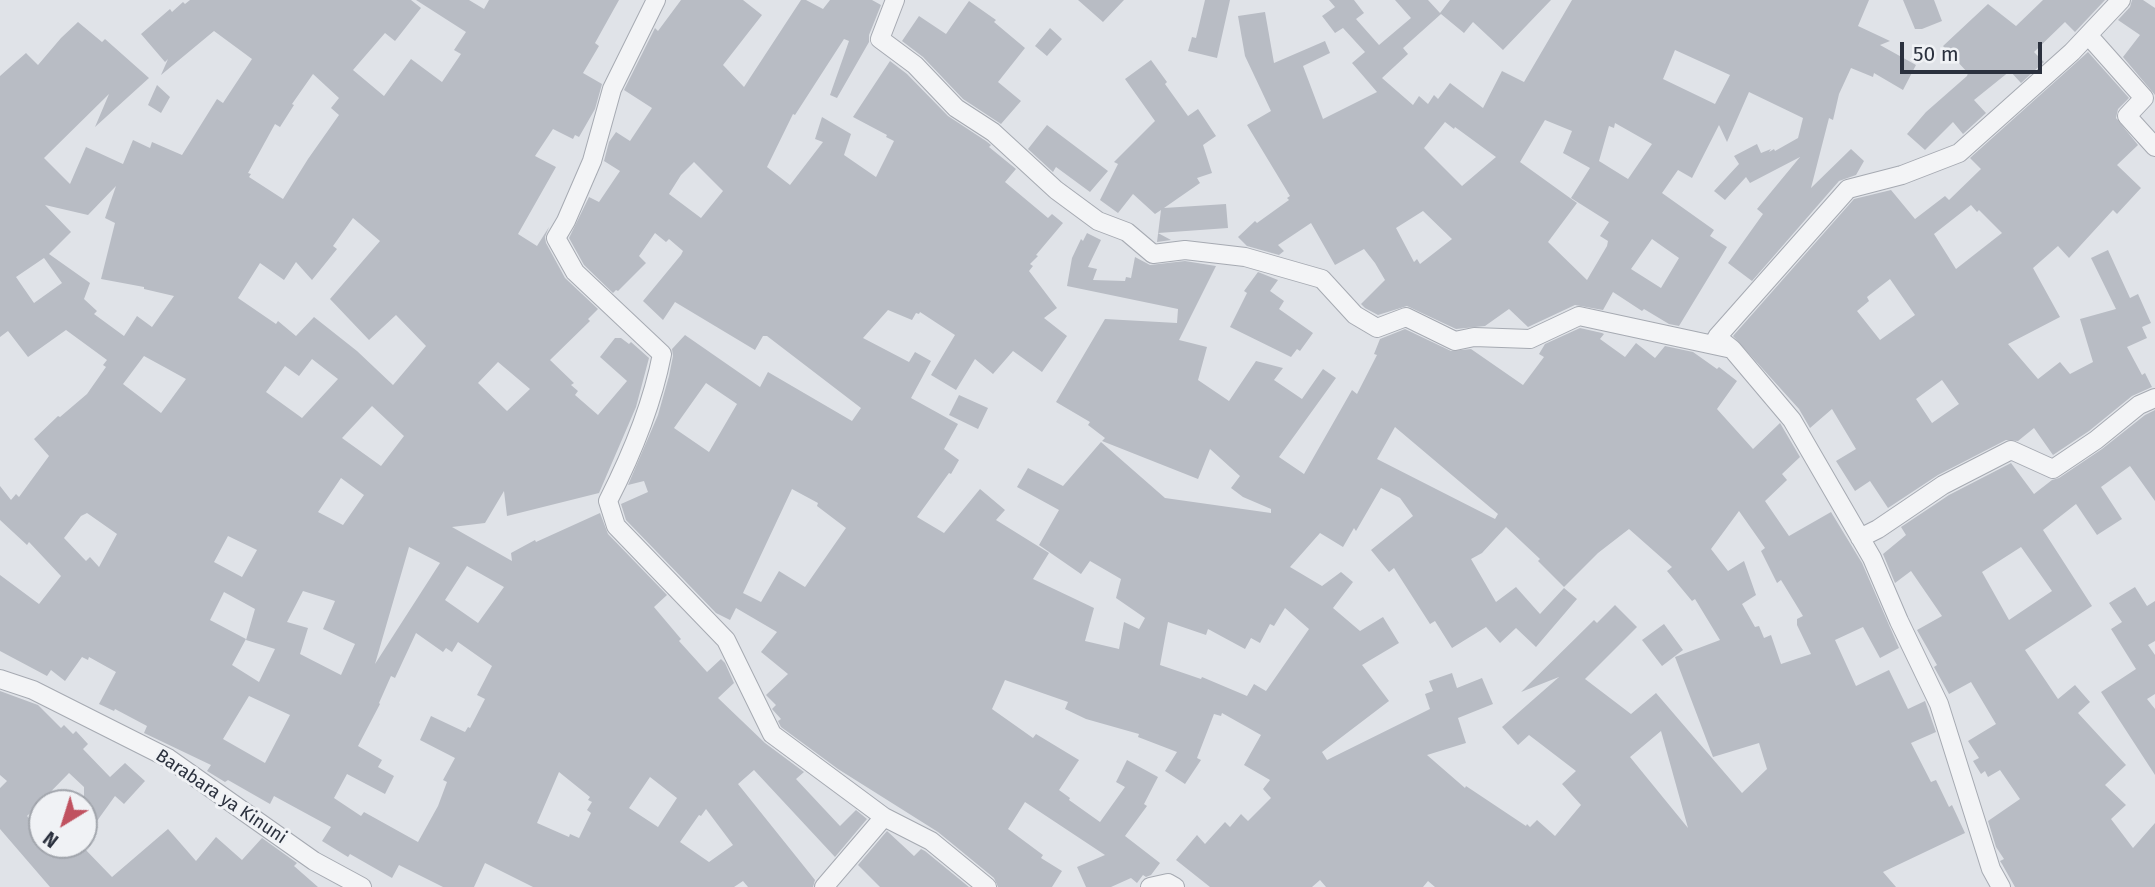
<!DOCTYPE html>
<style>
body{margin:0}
#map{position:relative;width:2155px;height:887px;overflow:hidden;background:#e0e3e8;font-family:"Fira Sans",sans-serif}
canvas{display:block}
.north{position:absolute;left:28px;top:789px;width:70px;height:70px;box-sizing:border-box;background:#f0f2f5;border:2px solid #a1a5ac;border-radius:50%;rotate:218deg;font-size:19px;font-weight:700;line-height:28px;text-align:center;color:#2b313e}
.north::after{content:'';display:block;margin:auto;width:24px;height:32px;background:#c05260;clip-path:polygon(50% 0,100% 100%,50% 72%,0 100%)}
.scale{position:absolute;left:1900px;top:42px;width:142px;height:32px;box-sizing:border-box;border:4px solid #2b313e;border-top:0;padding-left:9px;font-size:21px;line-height:24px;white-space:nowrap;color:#2b313e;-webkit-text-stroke:5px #f0f2f5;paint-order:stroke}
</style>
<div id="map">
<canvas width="2155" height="887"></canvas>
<div class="north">N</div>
<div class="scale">50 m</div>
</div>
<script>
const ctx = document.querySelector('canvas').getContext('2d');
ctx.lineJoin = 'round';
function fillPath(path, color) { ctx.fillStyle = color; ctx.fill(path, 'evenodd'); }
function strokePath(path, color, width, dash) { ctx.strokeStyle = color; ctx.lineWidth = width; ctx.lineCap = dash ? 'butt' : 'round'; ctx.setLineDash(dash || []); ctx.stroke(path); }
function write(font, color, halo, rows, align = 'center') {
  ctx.font = font + ' "Fira Sans",sans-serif'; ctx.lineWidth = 6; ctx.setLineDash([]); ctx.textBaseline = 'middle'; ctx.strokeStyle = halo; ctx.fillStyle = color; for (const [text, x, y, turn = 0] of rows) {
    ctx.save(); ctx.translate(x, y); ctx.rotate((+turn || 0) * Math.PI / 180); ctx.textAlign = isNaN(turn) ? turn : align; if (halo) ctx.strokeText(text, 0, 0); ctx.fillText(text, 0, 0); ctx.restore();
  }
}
fillPath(new Path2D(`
 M190,0H411L421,8L395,41L385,33L353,70L384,96L411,59L442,82L461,54L454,50L466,32L416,0H469L484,9L489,0H619L595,43L599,46L583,73L602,84L595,109L579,137L575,135L573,139L553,129L535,156L556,167L518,234L537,246L549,227L545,237L546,243L565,278L598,309L588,319L590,321L550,360L574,383L571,385L578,391L575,395L598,415L627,381L600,357L615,338H621L629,344L631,342L649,358L636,407L599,493L507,516L504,491L485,523L452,527L512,561L511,553L535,540L536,542L600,513L608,534L667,595L654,607L681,639L679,641L707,672L721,659L725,663L734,683L718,698L765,743L804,772L796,779L840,826L856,810L867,819L835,857L754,770L738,784L815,880L813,887H748L743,881L734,887H533L485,863L474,887H443L399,865L392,878L350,854L348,857L322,841L331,827L274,796L270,804L228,780L225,782L207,771L211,765L144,733L147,726L115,709L114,711L99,704L116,672L89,657L88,660L82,657L65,681L51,670L47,676L0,651V575L39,604L61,576L29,542L27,545L0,520V486L11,500L16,494L19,497L49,456L34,439L58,416L60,417L87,394L106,367L103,365L107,360L66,330L28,357L8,331L0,337V76L26,53L38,65L61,38L78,22L102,42L105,39L149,78L95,127L109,94L44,158L70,184L86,147L123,164L133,140L150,148L152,142L182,155L217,99L223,103L252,59L214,31L161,75L168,59L165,62L141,34L170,9L172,12L183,2L185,4ZM313,74L339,98L331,108L339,115L308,159L283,199L249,177L251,174L248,173L275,124L280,127L294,105L292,104ZM116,186L105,218L115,223L101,279L144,287V289L174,296L152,327L137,316L124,336L94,314L97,311L84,299L90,283L49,254L71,232L45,205L88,215ZM353,218L380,241L330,299L369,340L396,315L426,346L393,385L357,351L314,317L296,336L278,321L276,324L238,298L260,263L284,280L296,262L312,280L337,249L333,246ZM44,258L62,283L34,303L16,277ZM144,356L186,379L161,413L123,384ZM312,359L338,379L302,418L266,392L285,366L299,376ZM498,362L530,389L507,411L478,383ZM372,406L404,436L381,466L342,438ZM341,478L364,495L343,525L318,512ZM87,513L117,534L99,567L90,557L86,561L64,538L81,516ZM228,536L257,550L242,577L214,562ZM409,547L440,563L375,664ZM467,566L504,587L478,623L445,600ZM303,591L335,601L323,629L355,644L341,675L300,654L308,628L287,622ZM224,592L255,609L246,640L275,649L259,682L232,665L246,639L210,620ZM416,633L443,652L446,648L452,652L458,642L492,666L477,695L485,699L470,728L468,727L465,732L431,716L420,740L455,758L443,780L447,782L438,806L418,842L364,812L361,816L334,798L347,774L385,794L394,776L378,767L382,760L358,746L380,704L379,703L391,676L395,678ZM249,696L290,715L265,763L223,739ZM559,772L590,797L588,800L592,802L587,810L591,813L579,838L570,834L569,837L537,823ZM650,777L677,798L658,827L629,808ZM706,809L733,845L709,862L680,842L699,815L701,816Z
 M681,0H743L762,15L723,65L744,87L801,0H806L823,9L830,0H872L881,5L869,35V42L837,98L830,95L849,41L844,39L795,115L793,114L767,167L790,185L823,142L815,139L822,117L851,134L844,155L876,177L894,141L886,137L887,135L853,117L890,61L907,74L948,116L986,141L991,145L989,147L1016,169L1005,182L1048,218L1052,214L1063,223L1036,255L1038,256L1030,264L1033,266L1029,271L1057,308L1044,318L1067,336L1042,372L1013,351L993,374L975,359L956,390L931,375L955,335L920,312L919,314L916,313L912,320L888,310L863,338L909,362L915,352L931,361L911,398L958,424L944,449L959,460L951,474L949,473L917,517L944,533L980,489L1005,510L996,520L1049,553L1033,579L1094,608L1085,641L1119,649L1124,622L1139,629L1145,618L1116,598L1121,579L1090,561L1081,574L1039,545L1059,510L1017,487L1028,468L1063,486L1101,442L1165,498L1271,513V509L1243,497L1231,488L1240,476L1210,449L1198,479L1102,441L1105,438L1088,425L1090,422L1056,402L1105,319L1177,323L1178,309L1067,286L1072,258L1081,239L1083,241L1087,233L1101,240L1088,267L1097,269L1093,280L1125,281L1126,277L1131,278L1135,257L1150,265L1185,261L1216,266L1179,340L1207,347L1198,380L1229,401L1256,361L1283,368L1274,380L1302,399L1323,369L1336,378L1279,457L1304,474L1352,390L1357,394L1377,355L1374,354L1380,339L1405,329L1451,351L1471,349L1523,385L1544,357L1539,354L1545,344L1580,328L1602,333L1604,334L1600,339L1625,357L1636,343L1655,358L1665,346L1693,352L1717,369L1719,367L1737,381L1717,409L1753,449L1780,423L1800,457L1782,474L1787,480L1765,501L1789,536L1831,512L1862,563L1899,648L1880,658L1863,627L1835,640L1856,686L1889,670L1908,709L1925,701L1936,732L1911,743L1931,782L1936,780L1949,807L1952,805L1965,833L1883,872L1896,887H1435L1428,881L1423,887H1326L1320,880L1312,887H1210L1176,860L1197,835L1205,844L1225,822L1230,827L1241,814L1248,821L1271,798L1263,789L1270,780L1244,765L1261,735L1222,713L1221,716L1214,714L1197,758L1201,760L1185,784L1165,771L1177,752L1138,737L1139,734L1086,719L1065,709L1068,702L1005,680L992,709L1033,738L1036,734L1079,760L1059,790L1070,798L1069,800L1100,822L1125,787L1116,782L1127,760L1158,777L1144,804L1147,806L1125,836L1160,863L1151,875L1146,877L1143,875L1137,883L1131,878L1111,887H1086L1077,867L1105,855L1025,802L1008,829L1043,855L1041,858L1062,871L1052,887H998L994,878L938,832L838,769L781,727L778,721L781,719L772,709L776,705L766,695L788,674L761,652L777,632L736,608L730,620L716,613L626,520L621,504L648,492L644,481L628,485L658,415L669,376L673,356L672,349L685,335L760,387L768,372L852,421L861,408L767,336H763L755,350L675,302L663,320L643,301L681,255L683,251L669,239L666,242L655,233L639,256L646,263L618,291L616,290L613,293L584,265L569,238L589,197L599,202L620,171L604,161L609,142L616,132L630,141L652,108L624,90L655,28L658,31ZM694,162L723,191L701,218L669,194L681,175ZM706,383L737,404L709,452L674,428ZM1395,427L1498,514L1495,519L1377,459ZM1381,488L1400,498L1413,516L1371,550L1389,572L1394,568L1430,624L1435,621L1452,648L1486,627L1500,643L1516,628L1536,647L1577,599L1564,588L1540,614L1516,587L1496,602L1471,559L1482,553L1506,527L1540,559L1538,561L1564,587L1598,553L1629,529L1672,567L1667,571L1692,601L1695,599L1720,640L1675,657L1713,757L1759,743L1767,769L1742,793L1656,693L1631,714L1585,679L1637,627L1615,605L1597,623L1594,620L1521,692L1559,677L1502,727L1518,745L1529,735L1576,771L1562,784L1581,805L1555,836L1537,820L1530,827L1527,824L1526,826L1466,786L1465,788L1427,755L1466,743L1458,718L1493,704L1482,678L1457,688L1452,673L1429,681L1433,691L1425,694L1430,709L1327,760L1322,752L1389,701L1362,665L1399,643L1383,617L1360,631L1333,608L1353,582L1341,572L1322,586L1290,567L1320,533L1343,547L1354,528L1356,531ZM792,489L818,503L817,506L846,528L805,587L779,571L761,602L743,593ZM1739,511L1765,548L1761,551L1777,583L1781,580L1803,616L1797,619V625L1811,654L1781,664L1771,635L1764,638L1759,626L1755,627L1742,604L1756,595L1744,561L1728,571L1711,549ZM1285,608L1309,629L1266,691L1254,684L1247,696L1202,677L1201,679L1160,665L1168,622L1206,635L1208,629L1245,649L1251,638L1260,643L1270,624L1274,626ZM1661,731L1688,828L1630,757Z
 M1078,0H1124L1103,22Z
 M1205,0H1230L1217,58L1188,51L1192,37L1196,38Z
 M1329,0H1354L1364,13L1356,19L1379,45L1411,18L1395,0H1428L1440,13L1450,0H1551L1503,50L1473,22L1464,33L1441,14L1403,48L1408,54L1382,78L1413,105L1419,96L1428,104L1434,95L1438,99L1450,83L1483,108L1502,71L1524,82L1572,0H1869L1858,26L1890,41L1880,45L1916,65L1903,90L1874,73L1873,77L1851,68L1839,94L1833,120L1829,118L1811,188L1851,149L1864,161L1856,175L1839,181L1752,281L1728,263L1763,214L1757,209L1800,157L1750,183L1746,177L1725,200L1714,191L1739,164L1734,156L1757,144L1761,153L1771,149L1769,152L1774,149L1775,151L1798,138L1803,118L1749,92L1727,142L1719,125L1692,178L1678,170L1662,193L1714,230L1710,236L1727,247L1679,326L1669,324L1644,309L1642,311L1613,292L1603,310L1575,305L1528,327L1509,309L1485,326L1456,329L1407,306L1378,315L1365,308L1361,304L1385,280L1375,263L1364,249L1335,265L1311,223L1278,245L1284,251L1279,255L1247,246L1238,237L1255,221L1257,223L1289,200L1287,198L1290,196L1247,125L1271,111L1245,56L1238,16L1265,12L1274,63L1325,41L1330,53L1303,66L1323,119L1377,92L1352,63L1365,52L1343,28L1335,33L1322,16L1335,7ZM1675,50L1730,75L1715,104L1663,79ZM1545,120L1572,131L1563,153L1590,168L1571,198L1609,222L1600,236L1608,241L1607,246L1587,280L1548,242L1577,203L1520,162ZM1445,122L1454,129L1455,127L1496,157L1462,186L1424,148ZM1615,123L1652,144L1628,179L1599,161L1609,126L1614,128ZM1423,211L1452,239L1420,264L1417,259L1414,262L1396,228ZM1652,239L1679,258L1661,288L1631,269Z
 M1903,0H1934L1942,21L1922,29H1915Z
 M2043,0H2105L2075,32L2065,22L2034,52L2044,62L2021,83L2010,71L1974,100L1986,113L1963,134L1953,122L1925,150L1907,134L1926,112L1967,76L1968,73L1943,46L1988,4L2016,26Z
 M2132,0H2143L2155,8V95L2123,57L2140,35L2118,20L2130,7Z
 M969,1L996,20L994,22L1025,48L998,82L1021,101L1001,124L963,99L923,57L902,41L919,16L946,34Z
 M1050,28L1062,39L1047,56L1035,46Z
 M2088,52L2129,98L2118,109L2116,118L2138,145L2117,165L2141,188L2117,214L2113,210L2069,258L2058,246L2033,268L2060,317L2008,344L2038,379L2060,362L2070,374L2093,362L2080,319L2116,309L2091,258L2108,250L2130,298L2138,294L2151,323L2142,327L2147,338L2127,347L2142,375L2145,373L2152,387L2132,396L2089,431L2053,455L2034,428L2018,441L2006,440L1938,475L1888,508L1870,481L1855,491L1836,461L1856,449L1832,409L1810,428L1799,409L1733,336L1854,199L1891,190L1915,219L1945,196L1949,200L1981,169L1970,158ZM1971,205L1977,212L1979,210L2002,233L1956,269L1934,234ZM1890,279L1915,315L1880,340L1857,311L1869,301L1867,297ZM1942,380L1959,404L1932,423L1916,399Z
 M1151,60L1167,82L1165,84L1188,116L1198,109L1216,136L1203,145L1212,173L1197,178L1200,183L1164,208L1226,204L1228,228L1158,233L1171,240L1157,242L1161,210L1155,214L1133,194L1118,213L1100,200L1118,164L1114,162L1155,121L1125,79Z
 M157,85L170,97L161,113L148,105Z
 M1047,125L1108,171L1090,192L1056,167L1053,172L1028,149Z
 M1258,272L1278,280L1270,291L1284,301L1279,309L1313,333L1300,351L1297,349L1291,357L1230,327L1247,293L1244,291Z
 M959,395L988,408L978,429L949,415Z
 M2155,410V501L2130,466L2101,487L2122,519L2097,535L2076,504L2043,530L2092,606L2025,650L2058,699L2075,685L2090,702L2078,713L2126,765L2105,785L2126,805L2111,819L2133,848L2155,823V887H2015L2002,864L2000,861L2004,859L1996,847L1988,821L2020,799L2000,770L1988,777L1985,771L1981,774L1973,761L1979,758L1968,741L1996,724L1971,682L1949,694L1934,667L1937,665L1917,630L1942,616L1911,571L1895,583L1883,554L1906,535L1901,527L1949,495L2011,463L2034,494L2052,480L2059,478L2102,449L2145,415ZM2021,547L2052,591L2009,620L1982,572Z
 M2135,587L2147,606L2155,601V641L2148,645L2155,655V694L2147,699L2155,709V775L2101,692L2136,669L2111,629L2122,622L2109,603Z
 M1664,624L1683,650L1662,666L1642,640Z
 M0,691L38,705L61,728L64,725L73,734L76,731L88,744L83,749L110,777L125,763L145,781L124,804L115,796L84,839V787L69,773L27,816L42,832V845H81L112,877L168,829L196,861L216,837L242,860L262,838L297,863L294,866L318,887H50L0,829V788L7,781L0,775Z
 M887,831L914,856L921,849L925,851L969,887H880L858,865Z`), '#b8bcc4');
const street = new Path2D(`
 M656,0L612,89L592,161L566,221L556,238L575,272L662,354C652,406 632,454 608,501L616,526L726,640L772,734L884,817L931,841L987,887
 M895,0L880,39L915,65L956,108L993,132L1056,190L1098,221L1127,232L1153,254L1185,250L1245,257L1322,279L1355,315L1377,328L1406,317L1455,341L1474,337L1530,339L1579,316L1732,349L1792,420L1872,558L1899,621L1939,704L1991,869L2001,887
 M2088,35L2144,98L2127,116L2155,147
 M1732,349L1717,337L1848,189L1902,175L1959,153L2072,52L2121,0
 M1860,538L1878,529L1943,485L2011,450L2053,469L2096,440L2139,405L2155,398
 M0,679L33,690L168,758L314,861L362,887
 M824,887L884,817
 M1150,887L1168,883L1175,887`);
strokePath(street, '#a6aab2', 20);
strokePath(street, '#f3f4f6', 18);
write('18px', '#2b313e', '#f0f2f5', [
 ["Barabara ya Kinuni",221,797,34]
]);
</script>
